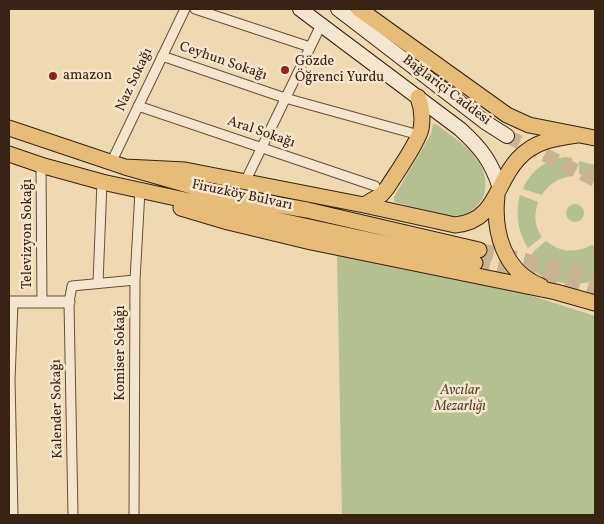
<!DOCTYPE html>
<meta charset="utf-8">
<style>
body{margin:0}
#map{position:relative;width:604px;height:524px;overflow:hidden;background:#eed9b0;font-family:Vollkorn,serif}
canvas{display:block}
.frame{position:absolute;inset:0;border:10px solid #372214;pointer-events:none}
</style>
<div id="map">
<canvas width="604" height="524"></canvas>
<div class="frame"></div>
</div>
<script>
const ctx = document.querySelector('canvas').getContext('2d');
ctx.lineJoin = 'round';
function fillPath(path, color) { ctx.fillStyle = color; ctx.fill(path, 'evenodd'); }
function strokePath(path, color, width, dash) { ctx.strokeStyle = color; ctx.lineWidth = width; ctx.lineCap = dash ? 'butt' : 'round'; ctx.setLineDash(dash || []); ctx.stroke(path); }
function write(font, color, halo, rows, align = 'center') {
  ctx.font = font + ' Vollkorn,serif'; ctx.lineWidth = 5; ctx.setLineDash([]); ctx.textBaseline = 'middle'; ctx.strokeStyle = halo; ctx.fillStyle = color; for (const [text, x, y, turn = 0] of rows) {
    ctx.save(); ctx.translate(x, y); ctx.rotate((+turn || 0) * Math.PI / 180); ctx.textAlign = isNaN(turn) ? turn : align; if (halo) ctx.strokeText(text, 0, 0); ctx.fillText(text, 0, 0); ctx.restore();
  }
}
fillPath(new Path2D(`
 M433,124H436C458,141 490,158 485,191C483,202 473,212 462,215C446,219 415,207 398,203L394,201V197L431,134Z
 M565,157L572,158V176C559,178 548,184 542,195L523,189C531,170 546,160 565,157Z
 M579,161L595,165V182L586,176L579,174Z
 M520,195L538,202C534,214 534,226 542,237L528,248C518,232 515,214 520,195Z
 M566 213a9 9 0 1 1 18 0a9 9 0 1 1-18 0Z
 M546,241C561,253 575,253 592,245L595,247V281C569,287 545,283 525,264L534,251Z
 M337,254L526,294L595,316V515H342Z`), '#b4c08f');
strokePath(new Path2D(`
 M507,136L595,180`), '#c9b491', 14, [14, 7]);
strokePath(new Path2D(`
 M479,250L595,277
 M475,263L595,292`), '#c9b491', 15, [15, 8]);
const minor = new Path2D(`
 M195,9L310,47
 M162,56L285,98L419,135
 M138,106L375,186
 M111,163L185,9
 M41,166L42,302
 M245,182L321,25
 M98,283L102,182
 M13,302L10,380L13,515
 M73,515L69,302L72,286L135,280
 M134,515L135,280L140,191`);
const tertiary = new Path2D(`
 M9,302H69`);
const secondary = new Path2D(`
 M300,9L460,129C481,148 491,161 500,188
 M338,9L485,122L507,136`);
const primary = new Path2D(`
 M359,9L507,115L529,125L595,138
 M9,128L125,167L223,195L307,210L479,250
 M9,154L44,166L102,182L475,263
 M125,167L185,170L364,205L455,225C497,221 495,183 518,159C534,141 555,138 577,135
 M497,196C493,232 504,272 541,286
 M364,205L381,195L387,188C395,175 418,143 421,129C423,118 422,108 418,97
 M181,208L228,222L311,242L556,292L595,303`);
strokePath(minor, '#65503b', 11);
strokePath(tertiary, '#65503b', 13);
strokePath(secondary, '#372214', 16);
strokePath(primary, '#372214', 17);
strokePath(minor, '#f4e6cc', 9);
strokePath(tertiary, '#f4e6cc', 11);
strokePath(secondary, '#f4e6cc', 14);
strokePath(primary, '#e7bc78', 15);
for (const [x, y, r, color] of [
 [285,70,5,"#8f2418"],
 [53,76,5,"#8f2418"]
]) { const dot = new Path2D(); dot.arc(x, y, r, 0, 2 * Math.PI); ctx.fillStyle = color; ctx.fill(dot); strokePath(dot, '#f4e6cc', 2); }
write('14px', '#372214', '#f4e6cc', [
 ["Ceyhun Sokağı",223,62,19],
 ["Naz Sokağı",135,80,-65],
 ["Bağlariçi Caddesi",446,91,37],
 ["Aral Sokağı",261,133,19],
 ["Firuzköy Bulvarı",242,196,12],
 ["Televizyon Sokağı",28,234,-90],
 ["Komiser Sokağı",121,353,-90],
 ["Kalender Sokağı",58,409,-91]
]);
write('14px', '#372214', '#f4e6cc', [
 ["Gözde",295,62],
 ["Öğrenci Yurdu",295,78],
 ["amazon",63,76]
], 'left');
write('italic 14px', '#564a33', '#f4e6cc', [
 ["Avcılar",460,391],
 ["Mezarlığı",460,407]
]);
</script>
